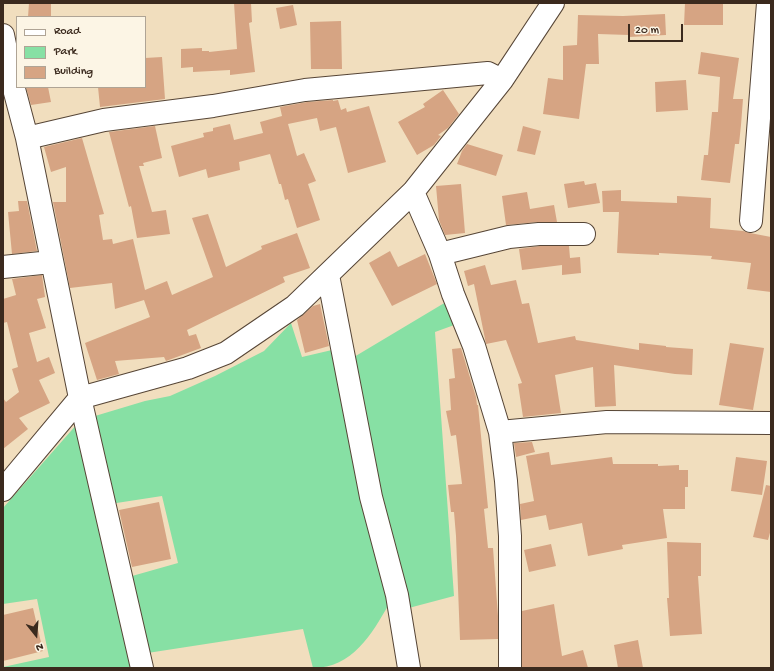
<!DOCTYPE html>
<style>
body{margin:0}
#map{position:relative;width:774px;height:671px;overflow:hidden;background:#f1debe;font-family:"Gochi Hand",sans-serif}
canvas{display:block}
.frame{position:absolute;inset:0;border:4px solid #3b2a1e;pointer-events:none}
.legend{position:absolute;left:16px;top:16px;width:130px;height:72px;box-sizing:border-box;background:#fcf5e5;border:1px solid #afa495;margin:0;padding:5px 7px;list-style:none;font-size:12px;color:#3b2a1e}
.legend li{display:flex;align-items:center;gap:8px;height:20px}
.legend b{width:20px;border:1px solid #afa495}
.north{position:absolute;left:16px;top:615px;width:40px;height:40px;-webkit-text-stroke:3px #fcf5e5;paint-order:stroke;rotate:163deg;font-size:11px;font-weight:700;line-height:16px;text-align:center;color:#3b2a1e}
.north::after{content:'';display:block;margin:auto;width:14px;height:18px;background:#3b2a1e;clip-path:polygon(50% 0,100% 100%,50% 72%,0 100%)}
.scale{position:absolute;left:628px;top:24px;width:55px;height:18px;box-sizing:border-box;border:2px solid #3b2a1e;border-top:0;padding-left:5px;font-size:12px;line-height:14px;white-space:nowrap;color:#3b2a1e;-webkit-text-stroke:3px #fcf5e5;paint-order:stroke}
</style>
<div id="map">
<canvas width="774" height="671"></canvas>
<div class="frame"></div>
<ul class="legend">
<li><b style="height:5px;background:#fff"></b>Road</li>
<li><b style="height:11px;background:#87e0a4"></b>Park</li>
<li><b style="height:11px;background:#d6a483"></b>Building</li>
</ul>
<div class="north">N</div>
<div class="scale">20 m</div>
</div>
<script>
const ctx = document.querySelector('canvas').getContext('2d');
ctx.lineJoin = 'round';
function fillPath(path, color) { ctx.fillStyle = color; ctx.fill(path, 'evenodd'); }
function strokePath(path, color, width, dash) { ctx.strokeStyle = color; ctx.lineWidth = width; ctx.lineCap = dash ? 'butt' : 'round'; ctx.setLineDash(dash || []); ctx.stroke(path); }
fillPath(new Path2D(`
 M446,302L457,324L435,332L454,596L405,609L377,490L354,357Z
 M291,323L302,357L332,350L389,604C372,634 352,668 313,668L303,629L141,654L125,578L178,563L162,496L110,504L95,416L145,401L170,396L215,376L264,351Z
 M78,423L132,668H3V667L49,657L37,599L3,604V508Z`), '#87e0a4');
fillPath(new Path2D(`
 M29,3H51V17H28Z
 M234,3H251L252,22L249,23L255,72L230,75V70L193,72V67L181,68V49L202,48V51H209V52L237,49Z
 M685,3H723V25H684Z
 M293,5L297,25L280,29L276,8Z
 M665,14L666,35L629,37V35L598,34L599,64H586L579,119L543,114L548,78L563,80V46L577,45L578,15L623,16Z
 M341,21L342,69H311L310,22Z
 M701,52L739,58L733,99H743L741,125L739,144H735L730,183L701,180L704,155H708L712,112H718L720,77L698,74Z
 M162,57L165,99L100,107L98,87H145V58Z
 M686,80L688,110L656,112L655,82Z
 M26,87H48L51,102L31,105Z
 M443,90L459,114L448,128L438,135L441,136L434,145L417,155L398,122L425,107L423,104Z
 M333,100V101L338,100L341,110L346,108L347,112L369,106L386,162L348,173L336,127L320,131L317,118L288,124L297,156L304,153L316,181L308,184L320,220L297,228L288,199L285,200L281,184H279L270,154L239,162L240,170L208,178L206,169L179,177L171,146L204,137L203,133L213,131V128L230,124L234,140L263,133L260,122L282,116L280,107L307,102Z
 M155,126L162,158L143,163L144,166H139L152,212L166,210L170,234L137,238L131,206L129,207L109,132Z
 M523,126L541,131L535,155L517,151Z
 M82,138L104,214L99,215L103,240L112,239L113,244L133,239L145,290L167,281L172,295L213,277L192,218L208,214L226,267L262,249L261,246L297,233L310,268L283,277L285,282L187,330L189,336L196,334L201,348L166,361L164,357L115,361L119,374L97,380L85,343L150,317L144,300L115,309L112,283L70,288L53,202H66V167L51,172L44,147Z
 M467,144L503,155L496,176L457,164L462,151Z
 M584,181L585,185L596,183L600,203L568,208L564,184Z
 M461,184L465,233L445,235L439,220L436,186Z
 M621,190V201L677,203V196L711,198L710,228L743,231L750,233L771,237V292L747,289L751,263L711,259L712,256L659,253V255L617,253L619,212H603L602,191Z
 M527,192L530,209L554,205L557,222H538L506,225L502,196Z
 M18,201H27L37,251L12,254L8,212L19,211Z
 M540,246H569L570,258L580,257L581,273L562,275V265L522,270L519,249Z
 M390,251L398,267L425,254L437,284L392,306L369,263Z
 M485,265L491,285L516,280L522,304L529,303L538,343L575,336L576,340L639,350V343L666,346V347L693,349L692,375L675,374L614,365L616,406L595,407L593,367L555,375L561,413L523,417L518,384L522,383L506,340L486,344L474,284L468,286L464,271Z
 M42,275L45,297L37,299L46,328L29,333L37,362L49,357L55,373L39,380L50,403L19,418L28,429L3,449V398L6,402L19,392L12,369L18,367L7,322L3,323V299L16,295L12,279Z
 M320,304L329,346L305,353L297,320L313,306Z
 M730,343L764,348L753,410L719,405Z
 M461,348L476,397L477,405H478L488,508L484,509L488,548H493L498,616V639L460,640L456,536L454,512H451L448,485L462,484L456,435L451,436L446,411L451,410L449,379L455,378L452,349Z
 M532,442L535,452L516,457L514,443Z
 M549,452L551,465L612,457L613,464H658V466L679,465V470H688V487H685V509H663L667,538L622,545L623,549L588,556L582,523L549,530L546,515L521,520L520,504L534,501L526,456Z
 M736,457L767,461L762,495L731,491Z
 M766,485L771,486V529L768,540L753,537Z
 M159,502L171,559L132,567L119,510Z
 M667,542L701,543V576H698L702,634L670,636L667,598H669Z
 M551,544L556,566L529,572L524,550Z
 M554,604L562,656L583,650L588,668H522V611Z
 M33,608L43,651L3,661V615Z
 M638,640L643,668H618L614,645Z`), '#d6a483');
const minor = new Path2D(`
 M3,35L14,89L27,138L80,398L142,668
 M27,138L104,120L213,106L305,90L488,73L502,80
 M413,192L440,254L453,294L474,346L500,432L506,481L510,536V668
 M751,221L768,3
 M440,254L509,237L539,234H584
 M3,267L51,262
 M328,275L371,497L397,595L409,668
 M500,432L607,422L771,423
 M3,490L80,398L188,368L226,353L295,306L413,192L502,80L553,3`);
strokePath(minor, '#564536', 24);
strokePath(minor, '#fff', 22);
</script>
